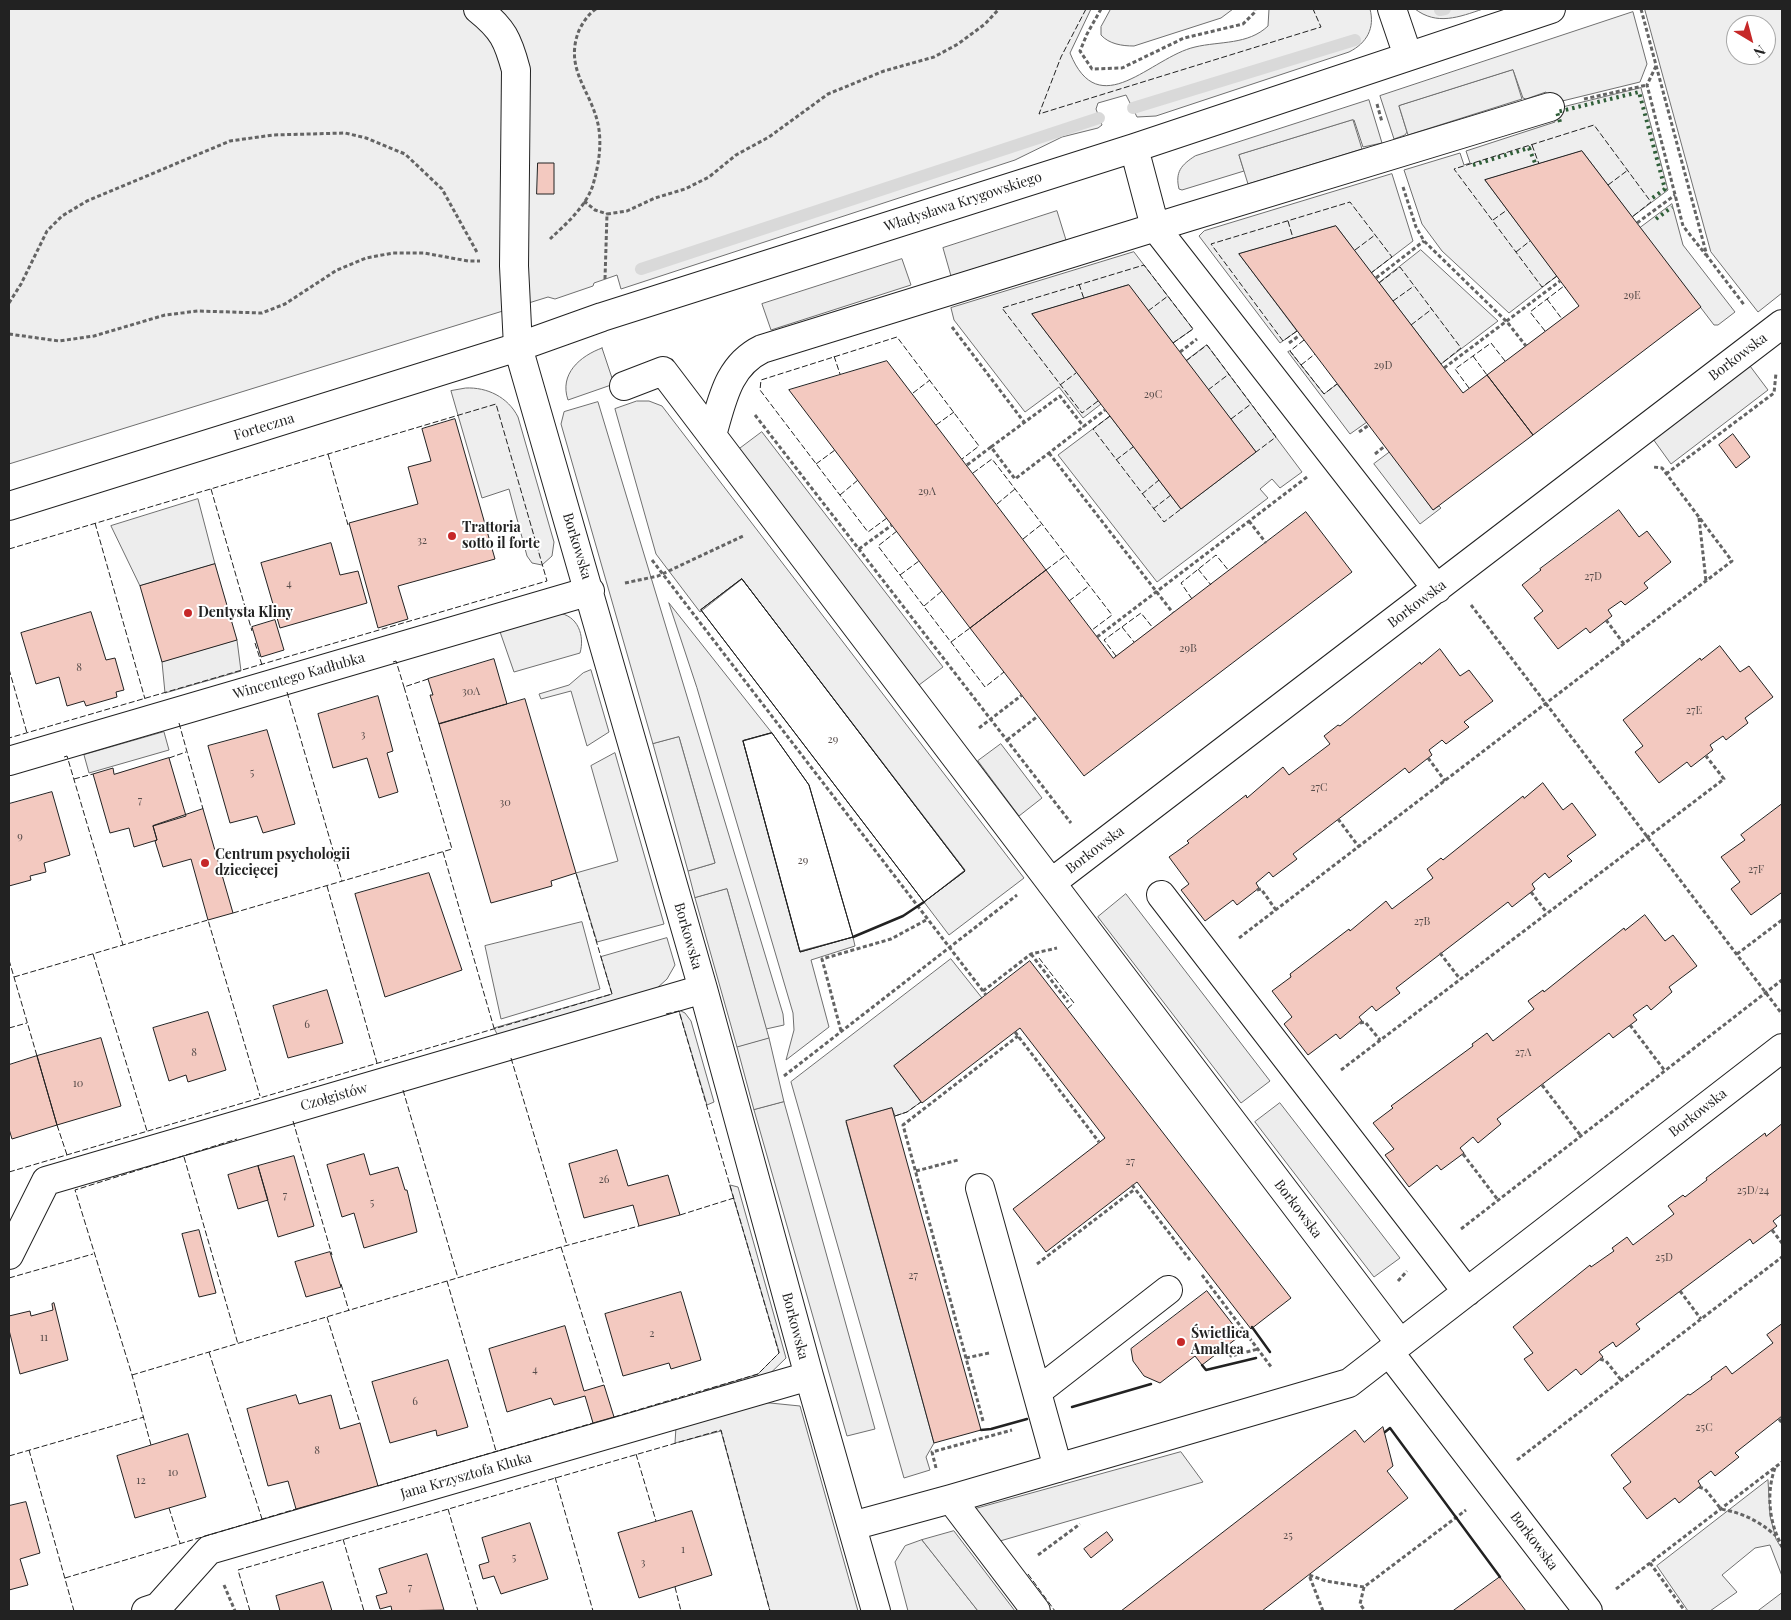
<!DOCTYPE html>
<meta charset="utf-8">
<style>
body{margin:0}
#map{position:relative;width:1791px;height:1620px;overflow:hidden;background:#fff;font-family:"Playfair Display",serif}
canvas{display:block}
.frame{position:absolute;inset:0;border:10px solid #222;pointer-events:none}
.north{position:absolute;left:1726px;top:15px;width:50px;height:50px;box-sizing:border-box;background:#fff;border:1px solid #a7a7a7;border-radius:50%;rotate:143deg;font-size:14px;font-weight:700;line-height:20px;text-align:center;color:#222}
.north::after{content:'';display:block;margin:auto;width:18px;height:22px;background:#c62828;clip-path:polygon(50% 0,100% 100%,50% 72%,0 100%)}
</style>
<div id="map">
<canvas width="1791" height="1620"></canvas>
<div class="frame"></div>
<div class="north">N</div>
</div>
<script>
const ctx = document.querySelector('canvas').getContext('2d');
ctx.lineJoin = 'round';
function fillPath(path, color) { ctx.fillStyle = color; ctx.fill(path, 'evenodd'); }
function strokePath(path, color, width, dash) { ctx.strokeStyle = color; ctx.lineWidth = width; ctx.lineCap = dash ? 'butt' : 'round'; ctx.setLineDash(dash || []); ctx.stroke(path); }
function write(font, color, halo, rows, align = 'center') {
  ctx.font = font + ' "Playfair Display",serif'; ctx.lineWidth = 4; ctx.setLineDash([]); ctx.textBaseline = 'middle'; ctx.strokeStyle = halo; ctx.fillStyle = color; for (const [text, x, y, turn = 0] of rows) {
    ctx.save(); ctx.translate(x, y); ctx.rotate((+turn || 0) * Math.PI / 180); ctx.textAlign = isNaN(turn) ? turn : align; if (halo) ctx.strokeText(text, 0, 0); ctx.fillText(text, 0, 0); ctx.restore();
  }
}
const green = new Path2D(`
 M9,9H1091L1070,53C1099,125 1151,57 1195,47C1220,41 1248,45 1268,26L1269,9H1370C1375,28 1367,43 1349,52L1156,116L1137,117L1126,95L1098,103L1096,109L1102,125L1098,128L1062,137L1015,160L621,289L617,275L594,283L593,286L555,299L548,297L9,464Z
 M1111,9H1233L1221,18L1134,46C1122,46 1109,44 1101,35V27Z
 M1415,9H1483C1459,17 1437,26 1415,9Z
 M1645,9H1782V293L1758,312L1711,252ZM1736,25H1766V55H1736Z
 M1633,12L1647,64L1640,82L1550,104L1546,92L1526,99L1523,98L1513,70L1399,106L1407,132L1405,135L1394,139L1380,96Z
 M1641,88L1668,190L1632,217L1582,151L1485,180L1557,276L1509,313L1442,251L1422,224L1404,170L1460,153L1464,165L1470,163L1466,151L1555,122L1552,110Z
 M1369,100L1382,143L1363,147L1354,120L1239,155L1244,171L1182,190L1179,189C1175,172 1181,165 1195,156Z
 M1392,174L1413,241L1371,273L1336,226L1239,254L1297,331L1280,343L1199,236L1204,231Z
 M1672,204L1683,245L1735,312L1718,325H1714L1640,228Z
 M1421,250L1498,321L1441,364L1379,283Z
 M1134,252L1193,329L1173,343L1128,285L1032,314L1101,404L1083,418L1059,387L1025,412L954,320L951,308Z
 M1207,345L1302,472L1280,488L1272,479L1260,489L1268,498L1157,582L1058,455L1110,416L1181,509L1256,452L1186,361Z
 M602,348L614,384L568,400C559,374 580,356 602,348Z
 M1290,351L1324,394L1337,384L1367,422L1350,434L1288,352Z
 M466,388C487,387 508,397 518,417L554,542L552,556L542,565L532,563L527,556L509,489L482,498L451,391Z
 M637,401H649L662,406L1024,878L949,935L924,902L965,870L742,579L700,612L656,554L615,409Z
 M598,402L783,1014L784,1025L766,1029L727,889L695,898L688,871L715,863L679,737L653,744L561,424L564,412Z
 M1390,452L1433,510L1439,506L1441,508L1420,524L1374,464Z
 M669,603L772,733L743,741L800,951L853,937L855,946L811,960L829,1027L786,1060L794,1030L793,1013L697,688Z
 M558,613C578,615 585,636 580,653L514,672L498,626Z
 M591,670L609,732L587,746L571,691L541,699L539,694L569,685L583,673Z
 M615,753L664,924L597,942L576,873L618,861L591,766Z
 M582,922L600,989L501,1019L485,946Z
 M667,938L675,965L667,979L656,989L498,1036L494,1028L612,994L601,957Z
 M951,959L982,998L894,1066L921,1102L907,1112L895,1116L892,1108L846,1122L934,1443L926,1457L930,1470L904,1478L791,1082Z
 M677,1009L685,1013L691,1021L714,1102L707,1105L679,1011L511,1058Z
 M769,1038L784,1102L754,1110L737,1047Z
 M730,1185L738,1187L786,1358L752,1391L705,1397L703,1391L758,1374L779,1353Z
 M760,1402L800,1406L858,1611H770L721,1431L675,1443L676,1427Z
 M1768,1480L1770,1516L1776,1539L1782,1549V1576L1770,1545L1755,1548L1722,1575L1737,1592L1710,1611H1688L1657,1566Z
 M922,1540L978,1611H908L895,1562L905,1546Z
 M1782,1593V1611H1758Z`);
fillPath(green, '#eee');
strokePath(green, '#6f6f6f', 1);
const parking = new Path2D(`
 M1513,70L1522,99L1408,135L1399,106Z
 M1353,120L1362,149L1248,184L1239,155Z
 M1057,211L1066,240L951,276L943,248Z
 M902,259L911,285L771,330L762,304Z
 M1750,366L1768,390L1671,464L1653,439Z
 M762,432L943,667L919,685L738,450Z
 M198,499L215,564L140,586L111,526Z
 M237,640L241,671L165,693L162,662Z
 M164,732L169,750L89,773L84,755Z
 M679,737L715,863L688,871L653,744Z
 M1001,744L1042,798L1019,816L978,761Z
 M727,889L769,1038L737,1047L695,898Z
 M1126,894L1270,1081L1241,1103L1098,917Z
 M784,1102L875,1429L847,1436L754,1110Z
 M1280,1103L1400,1258L1374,1277L1255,1122Z
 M1181,1452L1203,1482L1000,1541L975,1509Z
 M954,1531L1015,1611H978L922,1540Z`);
fillPath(parking, '#ededed');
strokePath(parking, '#6f6f6f', 1);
strokePath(new Path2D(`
 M1440,10L1445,9
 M1133,108L1355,40
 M641,269L1099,118`), '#d9d9d9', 12);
const building = new Path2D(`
 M1582,151L1701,307L1533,435L1487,375L1579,306L1485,180Z
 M538,163H554V194H537Z
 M1336,226L1463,393L1487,375L1533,435L1433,510L1239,254Z
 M1129,285L1256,452L1181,509L1032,314Z
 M887,361L1046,570L970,628L789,390Z
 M455,419L495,559L398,586L408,619L378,628L349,523L418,504L408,467L431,461L422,429Z
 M1733,434L1750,457L1736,468L1719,445Z
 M1619,510L1639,537L1647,531L1671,562L1644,583L1648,588L1625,605L1621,601L1608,610L1612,616L1590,633L1586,628L1558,649L1534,618L1543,611L1522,585L1541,570L1540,569Z
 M1306,512L1352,572L1084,776L970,628L1046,570L1113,658Z
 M331,543L340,575L358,571L367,603L280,628L261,563Z
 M215,564L237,640L162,662L140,586Z
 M742,579L965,871L924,902L701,610Z
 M742,579L965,871L924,902L701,610Z
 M91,612L106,660L115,658L124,690L116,692L117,697L86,706L84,701L67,706L59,677L36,684L21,633Z
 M275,620L284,650L261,657L252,627Z
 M1720,646L1740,672L1749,666L1773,697L1745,718L1748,723L1726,740L1723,736L1710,745L1713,750L1691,767L1687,762L1659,783L1635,752L1643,746L1623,720L1700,658L1701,660Z
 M1440,649L1460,676L1469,670L1493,701L1464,722L1469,727L1446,744L1442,740L1429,750L1432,755L1409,773L1405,768L1293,854L1297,859L1273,877L1269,872L1256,883L1259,888L1237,905L1233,900L1205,921L1181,890L1189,884L1169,857L1189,843L1187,841L1246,795L1247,798L1283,767L1289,775L1330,744L1324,736L1338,725L1340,726L1420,662L1421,664Z
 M494,659L507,704L439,724L430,695H433L428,679Z
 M378,696L393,751L387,753L398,792L379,798L367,758L333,768L318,714Z
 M525,699L576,873L551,881L552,886L491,903L439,724Z
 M267,730L295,824L263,833L257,816L230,823L208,746Z
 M772,733L809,785L853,937L800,952L743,741Z
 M772,733L809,785L853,937L800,952L743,741Z
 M169,758L186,816L153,826L157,840L134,847L129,828L110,833L93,774L113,768L114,774Z
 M1543,783L1563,810L1572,803L1596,835L1567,856L1572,861L1549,878L1545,873L1532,884L1535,889L1512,907L1508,902L1396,988L1400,993L1376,1011L1372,1006L1359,1017L1362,1021L1340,1039L1336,1034L1308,1055L1284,1024L1292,1017L1272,991L1291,977L1290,974L1349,929L1350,931L1386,901L1392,909L1433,878L1427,869L1441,858L1443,860L1523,796L1524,798Z
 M52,792L70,855L44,863L46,872L30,876L31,880L9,886V804Z
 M1782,804V895L1781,893L1751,915L1731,889L1740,882L1721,857L1745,840L1741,835Z
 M203,809L233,913L208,920L191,859L163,867L155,841L157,840L153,826Z
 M429,873L462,970L385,997L355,894Z
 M1645,915L1665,941L1673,935L1697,966L1669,987L1672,992L1651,1010L1647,1005L1633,1015L1637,1020L1613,1038L1609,1033L1497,1119L1501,1124L1478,1143L1473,1137L1460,1148L1464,1153L1441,1170L1437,1165L1409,1187L1385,1155L1394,1149L1373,1123L1393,1108L1391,1106L1473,1046L1472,1044L1487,1033L1493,1041L1534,1009L1528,1001L1543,990L1544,992L1624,928L1625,930Z
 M1030,961L1291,1298L1251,1329L1137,1182L1046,1252L1013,1209L1105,1138L1020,1028L922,1103L894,1066Z
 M327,990L343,1043L288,1058L273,1006Z
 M208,1012L226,1070L188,1082L186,1075L169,1081L153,1028Z
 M101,1038L121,1106L57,1125L37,1056Z
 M37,1056L57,1125L12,1139L9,1129V1065Z
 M892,1108L981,1430L934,1443L846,1121Z
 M1782,1124V1214L1773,1221L1777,1226L1753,1244L1750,1239L1636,1324L1640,1329L1616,1347L1613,1342L1599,1352L1603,1357L1581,1375L1576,1369L1548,1391L1524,1359L1533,1353L1513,1327L1590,1265L1591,1267L1614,1251L1612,1248L1627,1237L1633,1245L1674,1214L1668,1206L1683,1195L1685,1197L1707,1180L1706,1178L1765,1133L1766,1136Z
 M617,1150L628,1186L668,1175L680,1215L639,1226L633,1205L584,1218L569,1164Z
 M364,1154L370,1175L398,1167L405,1190H407L417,1232L364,1248L354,1213L342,1217L327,1165Z
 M294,1156L314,1226L278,1237L258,1166Z
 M258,1166L268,1200L238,1209L228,1175Z
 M199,1230L216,1293L199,1297L182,1234Z
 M330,1252L341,1287L306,1297L295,1262Z
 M1207,1291L1241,1335L1202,1365L1195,1356L1160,1383L1144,1376L1133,1361L1131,1349Z
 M681,1292L701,1360L671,1369L669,1363L623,1376L605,1314Z
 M54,1303L68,1360L20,1374L9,1330V1316L30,1311L31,1316L53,1310L52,1304Z
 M1782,1324V1416L1735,1453L1739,1457L1715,1476L1711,1471L1698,1481L1701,1486L1699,1487L1679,1503L1675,1498L1647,1519L1623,1488L1631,1482L1611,1455L1688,1394L1690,1395L1712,1379L1711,1377L1726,1366L1732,1374L1773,1343L1767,1335Z
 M565,1326L584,1391L604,1385L614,1417L593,1423L585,1396L554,1405L551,1398L507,1412L489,1349Z
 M448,1360L468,1427L437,1436L436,1430L390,1443L372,1382Z
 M296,1395L299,1404L331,1395L340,1429L360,1423L378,1486L296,1509L288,1481L268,1486L247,1409Z
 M1383,1427L1393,1466L1387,1471L1408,1498L1262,1611H1121L1355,1430L1364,1442Z
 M188,1434L206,1497L135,1518L117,1456Z
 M26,1502L40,1553L20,1559L28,1585L9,1590V1506Z
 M692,1511L712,1575L639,1598L618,1533Z
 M530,1523L548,1579L501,1594L494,1576L483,1579L479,1565L489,1562L482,1538Z
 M1107,1532L1113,1540L1091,1558L1084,1549Z
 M427,1554L444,1610L392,1611L391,1606L380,1609L376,1596L387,1593L379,1569Z
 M1500,1577L1526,1611H1453Z
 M323,1582L332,1611H280L276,1596Z`);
fillPath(building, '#f3c9c0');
strokePath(building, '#222', 1);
const minor = new Path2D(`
 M478,9C503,29 508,40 516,70L514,266L518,347L703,989L809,1376L876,1611
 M1392,9L1408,56
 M1134,148L1155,227L1437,589
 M624,386L663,371L1400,1343
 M712,435C722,402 727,366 762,349L1182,219L1550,107
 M9,506L518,347L602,317L1134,148L1551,9
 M9,761L590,591
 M1051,883L1782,324
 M1161,895L1467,1292
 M980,1188L1058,1468
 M9,1255L46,1181L703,989
 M1389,1352L1588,1611
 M1037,1392L1168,1290
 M951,1499L1036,1611
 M852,1526L951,1499L1349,1383L1782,1048
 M146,1611L158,1607L209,1550L809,1376`);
strokePath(minor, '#222', 30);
strokePath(new Path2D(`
 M1101,9L1087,34L1080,51L1092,69L1122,68L1184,38L1243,24L1255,12V9
 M1641,9L1707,256L1745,306
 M1656,66L1647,85L1683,226L1706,255
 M1584,99L1647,85
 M1377,104L1382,122
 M1403,187L1416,227L1424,241L1507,322L1526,346
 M584,201L595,210L607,214
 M1637,223L1675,195
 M550,239C566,224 589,204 594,181C599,163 602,143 598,124C591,91 565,70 578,33C581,25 588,14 596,9
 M1376,278L1424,241
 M605,279L607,214L627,211L655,198L685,189L709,177L736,155L769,137L828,94L884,71L934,57L958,44L985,24L999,9
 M9,303L21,284L47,231L62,216L87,201L230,141L273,135L345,133L366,138L405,154L442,189L478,254
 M952,327L1024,422
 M9,334L59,341L94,336L165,315L198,311L262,313L285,304L337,270L366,258L393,253H424L468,261H480
 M1289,343L1300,335
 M1180,352L1197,339
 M1444,368L1560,281
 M755,415L1071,823
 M1359,432L1369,425
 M991,447L1060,396L1084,427
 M1049,453L1173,613
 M1375,454L1385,446
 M967,465L991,447L1015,479L1105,410
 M1666,474L1774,393L1776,373
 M1699,518L1706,581
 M1249,521L1266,543
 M859,549L892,525
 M652,560L986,995
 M625,583L658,576L743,536
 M1471,605L1782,1014
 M1606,620L1624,644
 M1097,637L1307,477
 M979,728L1022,695
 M1007,740L1038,716
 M1428,758L1445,781
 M1338,819L1359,847
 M1257,890L1261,889L1276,910
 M1531,892L1547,913
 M1239,938L1732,561L1662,468L1653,467
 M1440,953L1460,979
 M1031,954L1068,1002
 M1737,954L1782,920
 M983,991L1031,954L1057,948
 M1360,1023L1365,1022L1380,1040
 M1630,1025L1665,1071
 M841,1031L822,959L891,939L928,919
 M1015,1032L1099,1142
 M1341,1070L1724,779L1706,756
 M784,1076L1017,895
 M1542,1085L1581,1136
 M1463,1154L1498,1200
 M916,1171L958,1160
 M1132,1185L1190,1260
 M1461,1229L1782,980
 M1772,1230L1782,1243
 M1037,1264L1135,1189
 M1202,1275L1272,1368
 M1398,1281L1407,1271
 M1680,1291L1701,1319
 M1225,1348L1231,1356L1258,1349
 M966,1358L989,1353
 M1600,1359L1606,1361L1621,1380
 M1779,1419L1782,1423
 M983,1421L903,1125L1018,1036
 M1517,1460L1782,1257
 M936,1468L932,1452L1012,1430
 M1775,1468C1766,1493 1769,1523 1782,1546
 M1699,1487L1705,1489L1721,1509C1743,1513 1759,1521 1776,1536
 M1038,1555L1080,1524
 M1650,1563L1685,1611
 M224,1585L235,1611
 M1364,1587L1360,1604L1365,1611
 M1616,1589L1782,1462
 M1323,1611L1309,1575L1326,1581L1364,1587L1466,1510`), '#646464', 3, [4, 2.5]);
strokePath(minor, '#fff', 28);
strokePath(new Path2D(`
 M1560,122L1557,112L1639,92L1665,189L1651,199
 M1473,165L1529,148L1535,163
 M1656,219L1672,207`), '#2f5e38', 4, [2.5, 4]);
strokePath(new Path2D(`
 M1086,9L1061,57L1039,114L1321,27L1313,9
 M1532,145L1539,164
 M1608,185L1628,170
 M1493,220L1507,210
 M1288,221L1293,238
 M1355,250L1375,235
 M1516,252L1530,241
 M1557,276L1542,287L1454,169L1594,125L1651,202L1632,217
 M1379,283L1400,267L1461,348L1441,364
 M1079,284L1084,299
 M1547,299L1562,319
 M1393,301L1414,286
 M1148,311L1168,296
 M1411,325L1432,309
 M1297,331L1283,341L1211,244L1350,202L1392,257L1371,273
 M1545,331L1530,312L1564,286L1566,288
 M1304,340L1290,351L1324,394L1337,384
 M834,356L840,374
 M1473,356L1487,375
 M1186,361L1207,345L1276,437L1256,452
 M1301,365L1315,354
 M1060,385L1076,373
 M1469,388L1455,369L1491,343L1505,361
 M1208,390L1229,374
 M913,393L930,380
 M1098,401L1082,413L1002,308L1144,265L1193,329L1173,343
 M1110,416L1093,429L1164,522L1181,509
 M1231,419L1251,404
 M936,425L954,412
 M328,454L348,525
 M1116,460L1133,447
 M816,464L835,450
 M973,473L992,459L1112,615L1092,630
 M211,489L252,631
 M1142,494L1159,480
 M840,495L858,480
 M997,504L1015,489
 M1153,509L1171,495
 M887,518L868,532L760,390L761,380L897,337L979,446L962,459
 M95,523L145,699
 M897,531L878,546L985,687L1004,672
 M1023,539L1042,524
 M9,549L496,404L547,581L9,738
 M1198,569L1211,585
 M1046,570L1066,555
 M900,575L919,561
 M1192,599L1181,583L1216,555L1229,571
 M1069,601L1089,586
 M924,606L942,591
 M1122,627L1134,642
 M951,642L970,628
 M255,643L262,665
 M1116,656L1104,640L1141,613L1153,628
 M393,662L396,661L404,687
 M9,669L27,733
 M287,692L342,881
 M179,723L203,809
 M64,757L67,756L123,945
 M169,758L186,752
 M74,779L93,774
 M443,852L494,1028
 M327,886L377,1063
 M233,913L452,849L404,687L428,679
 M93,954L147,1131
 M1039,958L1074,1003L1067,1009
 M9,960L37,1056
 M14,977L208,920L260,1096
 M9,1028L27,1023
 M511,1058L567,1245
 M403,1090L458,1278
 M895,1116L907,1112L921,1102
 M293,1121L332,1255
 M57,1125L67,1155
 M184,1157L238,1344
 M9,1172L612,994L576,873
 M680,1215L734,1198
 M561,1247L604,1385
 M9,1278L93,1254
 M447,1281L496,1451
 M341,1284L349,1311
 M327,1317L360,1423
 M209,1352L262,1519
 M132,1375L561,1247L639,1226
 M614,1417L758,1374L779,1353L679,1011L666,1014
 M151,1445L132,1375L75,1190L237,1139
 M29,1450L74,1611
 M636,1454L656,1521
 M9,1456L144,1417
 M555,1477L593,1611
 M378,1486L593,1423
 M169,1508L180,1543
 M448,1509L478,1611
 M343,1539L364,1611
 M1028,1574L1055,1611
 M65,1578L296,1509
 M675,1587L681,1611
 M250,1611L238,1570L721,1430L770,1611`), '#222', 1, [6, 2.5]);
strokePath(new Path2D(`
 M853,937L903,916L924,902
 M1252,1327L1270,1352
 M1202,1365L1206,1370L1256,1358
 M1072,1407L1151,1384
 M981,1430L991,1429L1027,1419
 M1385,1432L1390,1428L1500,1577`), '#222', 2.5);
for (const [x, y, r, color] of [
 [452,536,5,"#c62828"],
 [188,613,5,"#c62828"],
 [205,863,5,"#c62828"],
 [1181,1342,5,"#c62828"]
]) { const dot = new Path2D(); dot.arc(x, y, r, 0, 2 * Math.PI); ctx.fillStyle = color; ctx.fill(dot); strokePath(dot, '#fff', 2); }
write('11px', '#564c4a', null, [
 ["29E",1632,296],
 ["29D",1383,366],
 ["29C",1153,395],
 ["29A",927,492],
 ["32",422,541],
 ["27D",1593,577],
 ["4",289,584],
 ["29B",1188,649],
 ["8",79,668],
 ["30A",471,692],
 ["27E",1694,711],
 ["3",363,735],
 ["29",833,740],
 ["5",252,773],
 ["27C",1319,788],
 ["7",140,801],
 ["30",505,803],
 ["9",20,837],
 ["29",803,861],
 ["27F",1756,870],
 ["27B",1422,922],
 ["6",307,1025],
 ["8",194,1053],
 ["27A",1523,1053],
 ["10",78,1084],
 ["27",1130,1162],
 ["26",604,1180],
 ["25D/24",1753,1191],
 ["7",285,1196],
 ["5",372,1203],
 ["25D",1664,1258],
 ["27",913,1276],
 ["2",652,1334],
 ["11",44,1338],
 ["4",535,1370],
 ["6",415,1402],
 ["25C",1704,1428],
 ["8",317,1451],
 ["10",173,1473],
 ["12",141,1481],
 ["25",1288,1536],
 ["1",683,1550],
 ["5",514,1558],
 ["3",643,1563],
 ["7",410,1588]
]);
write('14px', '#222', '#fff', [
 ["Władysława Krygowskiego",963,202,-18],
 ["Borkowska",1738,357,-37],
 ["Forteczna",264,427,-17],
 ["Borkowska",577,546,73],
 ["Borkowska",1417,604,-37],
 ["Wincentego Kadłubka",299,676,-16],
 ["Borkowska",1095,850,-37],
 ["Borkowska",688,936,74],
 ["Czołgistów",334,1097,-16],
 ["Borkowska",1698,1113,-38],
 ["Borkowska",1298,1209,53],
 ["Borkowska",795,1326,75],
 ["Jana Krzysztofa Kluka",466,1476,-16],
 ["Borkowska",1534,1541,53]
]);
write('bold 14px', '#222', '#fff', [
 ["Trattoria",462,528],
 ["sotto il forte",462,544],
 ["Dentysta Kliny",198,613],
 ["Centrum psychologii",215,855],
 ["dziecięcej",215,871],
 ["Świetlica",1191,1334],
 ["Amaltea",1191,1350]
], 'left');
</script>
